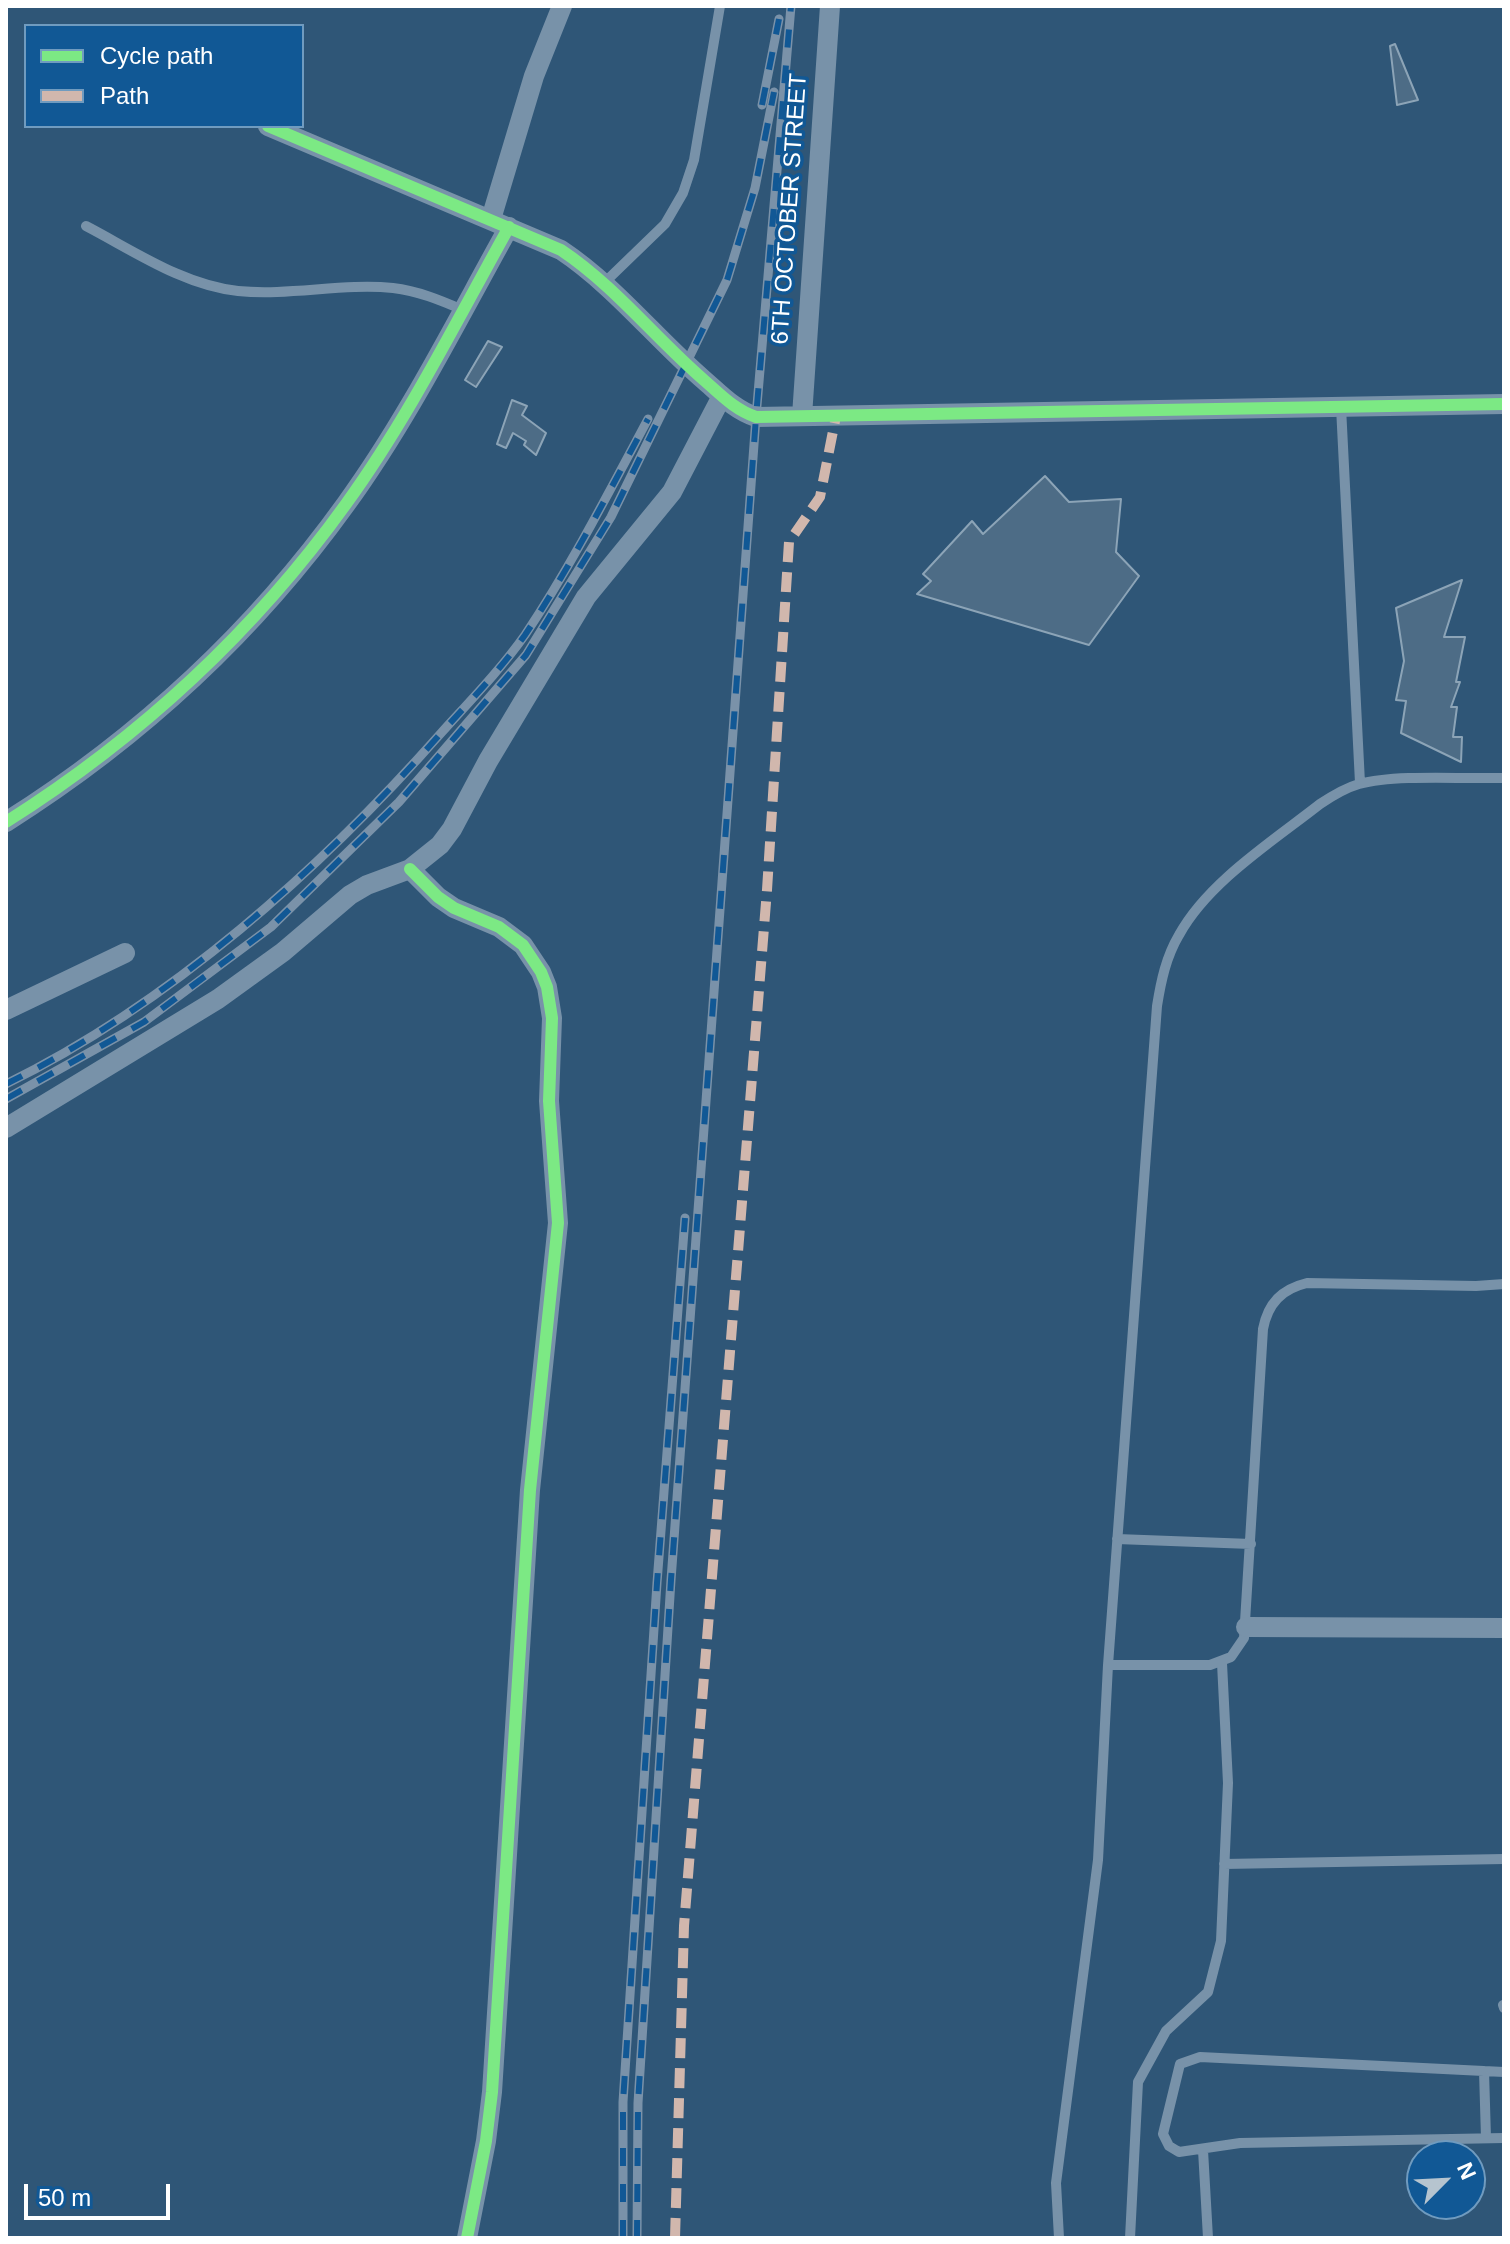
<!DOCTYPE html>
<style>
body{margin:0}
#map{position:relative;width:1510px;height:2244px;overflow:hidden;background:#2f5677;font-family:Arial,sans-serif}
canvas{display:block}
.frame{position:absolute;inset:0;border:8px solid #fff;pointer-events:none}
.legend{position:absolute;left:24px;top:24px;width:280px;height:104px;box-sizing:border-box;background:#115895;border:2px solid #709bbf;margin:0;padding:10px 14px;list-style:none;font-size:24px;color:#fff}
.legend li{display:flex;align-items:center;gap:16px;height:40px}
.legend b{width:40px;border:2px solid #709bbf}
.north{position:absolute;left:1406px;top:2140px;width:80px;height:80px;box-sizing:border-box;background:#115895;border:2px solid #709bbf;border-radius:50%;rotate:66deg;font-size:22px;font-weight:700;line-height:32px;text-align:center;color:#fff}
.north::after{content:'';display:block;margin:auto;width:28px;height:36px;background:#b6c4cf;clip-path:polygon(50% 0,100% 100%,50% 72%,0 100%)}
.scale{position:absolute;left:24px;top:2184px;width:146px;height:36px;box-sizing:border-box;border:4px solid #fff;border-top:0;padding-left:10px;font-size:24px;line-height:28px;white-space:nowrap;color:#fff;-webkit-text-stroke:6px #115895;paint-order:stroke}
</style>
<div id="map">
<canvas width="1510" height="2244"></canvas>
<div class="frame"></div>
<ul class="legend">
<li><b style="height:10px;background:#7ce984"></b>Cycle path</li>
<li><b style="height:10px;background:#d1b7ad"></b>Path</li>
</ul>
<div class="north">N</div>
<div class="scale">50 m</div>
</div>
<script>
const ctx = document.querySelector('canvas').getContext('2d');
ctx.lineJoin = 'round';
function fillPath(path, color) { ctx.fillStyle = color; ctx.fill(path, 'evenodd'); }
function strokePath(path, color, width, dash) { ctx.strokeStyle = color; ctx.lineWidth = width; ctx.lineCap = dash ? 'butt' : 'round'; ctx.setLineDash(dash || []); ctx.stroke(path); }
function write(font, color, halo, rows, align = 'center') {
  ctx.font = font + ' Arial,sans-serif'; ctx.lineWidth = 7; ctx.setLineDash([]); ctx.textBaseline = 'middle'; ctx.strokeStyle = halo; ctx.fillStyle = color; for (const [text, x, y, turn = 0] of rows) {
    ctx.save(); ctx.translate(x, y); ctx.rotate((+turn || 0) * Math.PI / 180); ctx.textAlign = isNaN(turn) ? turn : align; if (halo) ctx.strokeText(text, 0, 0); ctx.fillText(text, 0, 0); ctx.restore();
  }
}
const building = new Path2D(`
 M1395,44L1418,100L1397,105L1390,46Z
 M488,341L502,347L476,387L465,380Z
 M512,400L527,406L522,415L546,433L536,455L524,445L526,441L513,433L506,448L497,444Z
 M1045,476L1069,502L1121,499L1116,552L1139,576L1089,645L917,594L931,581L923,574L972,521L983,534Z
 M1462,580L1444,637H1465L1456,682H1460L1451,707H1457L1453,737H1462L1461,762L1401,733L1406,701L1396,700L1404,661L1396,608Z`);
fillPath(building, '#4d6c86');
strokePath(building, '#8ca4b7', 2);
strokePath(new Path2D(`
 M86,226C134,251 183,285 238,291C290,296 342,283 393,288C418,291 440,300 463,310
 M603,284L665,224L683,193L694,160L720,6
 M1341,407L1360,783
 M1117,1539L1251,1544
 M1108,1665H1210L1231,1657L1244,1638L1263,1329C1268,1303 1282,1289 1307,1283L1476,1286L1504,1284
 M1224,1864L1504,1859
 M1503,2005L1504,2008
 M1484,2071L1486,2138
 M1504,2072L1200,2057L1180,2064L1163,2134L1169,2146L1179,2152L1240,2143L1504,2138
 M1203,2150L1208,2238
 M1059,2238L1056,2183L1098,1860L1108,1665L1157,1006C1161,981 1166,957 1179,935C1208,882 1273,841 1320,804C1332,796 1345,788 1359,784C1396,774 1464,779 1504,778
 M1130,2238L1138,2082L1166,2031L1208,1992L1221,1941L1228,1783L1222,1663`), '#7892a9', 10);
strokePath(new Path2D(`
 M268,126L561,250C615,286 656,339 705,381C721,395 735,410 756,417L1504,404
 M491,219L534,76L562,6
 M802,416L830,6
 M6,822C139,738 254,632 346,504C409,417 457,320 509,227
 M410,869L438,897L454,908L499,927L523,945L541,972L547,987L552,1018L549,1101L558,1223L530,1490L492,2092L486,2141L467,2238
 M6,1010L125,953
 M6,1128L218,999L283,952L350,895L367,885L410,869L440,845L452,829L488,761L586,597L672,492L722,396
 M1246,1627L1504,1628`), '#7892a9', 20);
const rail = new Path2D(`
 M762,105L779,19
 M6,1084C171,1003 321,869 442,732C470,701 501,669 525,635C571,566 609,492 648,419
 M6,1099L144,1022L271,927L399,802L526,655L611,517L727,280L755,188L774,92
 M623,2238V2102L657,1583L685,1218
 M637,2238L638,2103L671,1580L756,417L791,6`);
strokePath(rail, '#7a92a9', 9);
strokePath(rail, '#115895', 6, [18]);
strokePath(new Path2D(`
 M675,2238L684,1926L767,890L789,542L820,497L836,416`), '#d1b7ad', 10, [20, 10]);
strokePath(new Path2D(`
 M268,126L561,250C615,286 656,339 705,381C721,395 735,410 756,417L1504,404
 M6,822C139,738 254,632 346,504C409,417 457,320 509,227
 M410,869L438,897L454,908L499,927L523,945L541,972L547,987L552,1018L549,1101L558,1223L530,1490L492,2092L486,2141L467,2238`), '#7ce984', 12);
write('24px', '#fff', '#115895', [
 ["6TH OCTOBER STREET",790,209,-86]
]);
</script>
